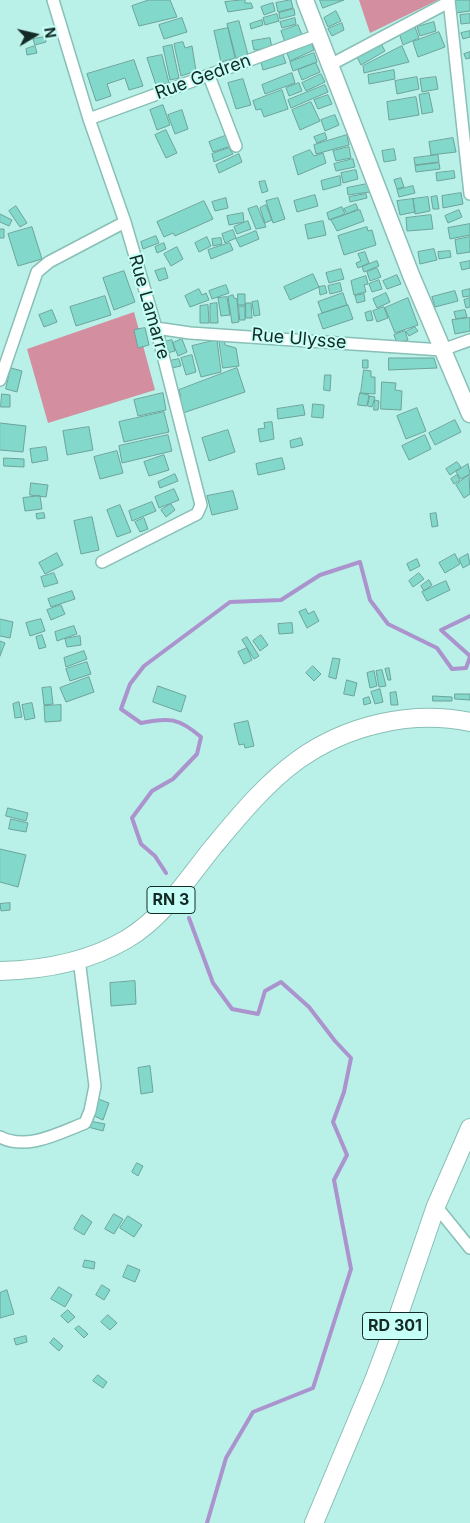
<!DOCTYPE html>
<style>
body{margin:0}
#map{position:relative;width:470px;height:1523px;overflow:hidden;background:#b9f1e8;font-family:Inter,sans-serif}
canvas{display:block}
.north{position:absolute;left:10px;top:10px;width:50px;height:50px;-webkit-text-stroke:4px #c6fff5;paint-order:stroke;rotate:81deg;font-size:14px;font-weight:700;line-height:20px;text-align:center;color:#142a27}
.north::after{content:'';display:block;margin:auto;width:18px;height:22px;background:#142a27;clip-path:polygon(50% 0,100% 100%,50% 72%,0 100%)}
</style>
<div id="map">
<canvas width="470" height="1523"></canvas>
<div class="north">N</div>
</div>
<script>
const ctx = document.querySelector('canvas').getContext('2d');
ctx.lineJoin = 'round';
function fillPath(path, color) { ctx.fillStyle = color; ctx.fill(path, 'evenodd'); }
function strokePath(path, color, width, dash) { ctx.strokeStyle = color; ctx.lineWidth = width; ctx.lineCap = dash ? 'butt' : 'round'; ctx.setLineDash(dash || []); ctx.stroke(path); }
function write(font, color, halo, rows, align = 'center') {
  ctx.font = font + ' Inter,sans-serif'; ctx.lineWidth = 4; ctx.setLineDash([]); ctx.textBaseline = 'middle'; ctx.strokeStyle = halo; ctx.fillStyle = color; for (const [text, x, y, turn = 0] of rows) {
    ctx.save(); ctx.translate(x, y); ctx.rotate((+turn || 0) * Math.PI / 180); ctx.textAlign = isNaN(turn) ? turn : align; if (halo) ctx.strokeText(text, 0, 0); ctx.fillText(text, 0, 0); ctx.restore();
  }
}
fillPath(new Path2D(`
 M359,0H438L370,33Z
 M134,312L155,390L48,423L27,349Z`), '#d38e9f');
strokePath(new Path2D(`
 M470,616L441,630L470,656
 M166,873L155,856L141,844L132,818L152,791L173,779L197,754L201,737C179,718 169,717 141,723L121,709L130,684L144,666L230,602L281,600L320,575L360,562L370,600L388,624L437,648L452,669L466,668L470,657
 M189,918L213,983L232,1009L258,1014L265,991L281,982L309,1007L335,1041L351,1058L344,1092L333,1122L347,1155L334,1180L351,1269L313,1388L253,1412L226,1458L207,1523`), '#ab93cd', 4);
const building = new Path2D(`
 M149,0H170L177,17L139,26L132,6Z
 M245,0V3H251L253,8L228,12L225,2Z
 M291,0L293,8L278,12L276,3Z
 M320,0H344L323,8Z
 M453,0H470V11L456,13Z
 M273,3L275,11L264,15L261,7Z
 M294,9L295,15L280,19L279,13Z
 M336,11L341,21L328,27L324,18Z
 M277,14L279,21L265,25L263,18Z
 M470,14V23L461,24L460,15Z
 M182,18L187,32L164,39L159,25Z
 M295,18L296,24L282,28L280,22Z
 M262,20L263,25L251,29L250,24Z
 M239,21L248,55L236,58L227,24Z
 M434,22L436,31L420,36L417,27Z
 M342,23L344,30L332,36L328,29Z
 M298,25L303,37L285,42L281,31Z
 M415,27L419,38L403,45L399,33Z
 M228,28L235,58L221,62L214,31Z
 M470,31V37L463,39L461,33Z
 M439,32L445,47L418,57L413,42Z
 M45,37L46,42L35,45L33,39Z
 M270,38L272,48L254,50L252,41Z
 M379,40L385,51L361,65L355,53Z
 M183,42L185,48L192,46L196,71L181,76L174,44Z
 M311,42L314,50L290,61L287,53Z
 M172,45L179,78L170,80L163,47Z
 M35,46L37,53L27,55L26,49Z
 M402,46L409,62L364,73L363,66Z
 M470,52V58L466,59L464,54Z
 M314,53L317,62L293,71L290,62Z
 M162,55L169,83L156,85L147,58Z
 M283,55L286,63L263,70L261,62Z
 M134,60L143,86L129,90L125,78L107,84L111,96L96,101L87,74Z
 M316,63L320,72L302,80L298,70Z
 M394,70L395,79L369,84L368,75Z
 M292,73L295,83L265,94L262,85Z
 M321,74L325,82L306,91L302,83Z
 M417,77L419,89L397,94L395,81Z
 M436,77L438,89L422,92L420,79Z
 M243,79L251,105L236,109L228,83Z
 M299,83L302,91L289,96L286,88Z
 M325,85L328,92L291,108L288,100Z
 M282,90L288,109L264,117L261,109L256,110L253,101Z
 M429,93L433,112L422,114L419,95Z
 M328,95L332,104L318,109L314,100Z
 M416,97L419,115L389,120L387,102Z
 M311,102L320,121L300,130L292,110Z
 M163,105L170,125L157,130L150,110Z
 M182,110L188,129L175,134L168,115Z
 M335,115L339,125L325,131L321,120Z
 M166,130L177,153L166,158L155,135Z
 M325,133L327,139L317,143L314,137Z
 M230,134L234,145L213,152L209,142Z
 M347,135L349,145L316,154L314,145Z
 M453,138L456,152L431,155L429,142Z
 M349,147L351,158L336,161L333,151Z
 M229,148L233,154L214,162L212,154Z
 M394,149L396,160L384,162L382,151Z
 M310,150L314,156L323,153L326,163L298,175L293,157Z
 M239,154L242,162L219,173L216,165Z
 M438,155L439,162L415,165L414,158Z
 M353,159L355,167L336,171L334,164Z
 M439,163L440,169L416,172L415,166Z
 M356,170L358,179L343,183L341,173Z
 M454,171L455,178L437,181L436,173Z
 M340,176L341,185L323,190L321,181Z
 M401,178L404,187L397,189L394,180Z
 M265,181L268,191L262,193L259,182Z
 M367,184L370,192L348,195L347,188Z
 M413,186L415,193L399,197L397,190Z
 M461,193L463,204L443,208L442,196Z
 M366,194L367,198L350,202L349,197Z
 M315,195L318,206L297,212L294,201Z
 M437,196L439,209H433L431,197Z
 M428,197L430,211L415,214L413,199Z
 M226,198L228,208L215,211L212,202Z
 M278,198L285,219L273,223L266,201Z
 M413,199L415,212L400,215L397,201Z
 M204,201L213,219L175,236L173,233L164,237L157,222Z
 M356,204L358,209L347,214L344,209Z
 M266,205L272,220L265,223L260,208Z
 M16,206L27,223L20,227L9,211Z
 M257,206L266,227L256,229L248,209Z
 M342,207L345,214L329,220L327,213Z
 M360,210L364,221L337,231L331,220Z
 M459,210L462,217L448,223L445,216Z
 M243,213L244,222L229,225L227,216Z
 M0,214L12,220L9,226L0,222Z
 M431,215L433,229L407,231L406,218Z
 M248,221L251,229L237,234L234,227Z
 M323,221L326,235L308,239L305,225Z
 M470,224V235L450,239L448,228Z
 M32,227L42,259L18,266L8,234Z
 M367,227L368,231L372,230L376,245L344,255L338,236Z
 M0,229H4V238H0Z
 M233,230L236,238L225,243L222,234Z
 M256,231L259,239L240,247L236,239Z
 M156,236L159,243L143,249L141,242Z
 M207,237L211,246L199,252L195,243Z
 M470,237V252L457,254L455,240Z
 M221,238L222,244L213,246L212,239Z
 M164,243L166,249L157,253L155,247Z
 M230,243L233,250L211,259L208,250Z
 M177,247L183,259L171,266L164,254Z
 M434,249L437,260L420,264L418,252Z
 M450,251L451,257L439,259L438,252Z
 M365,252L369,263L358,268L356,263L361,261L358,254Z
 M377,261L379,266L364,272L362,267Z
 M470,261V268L462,270L460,263Z
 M165,268L168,278L159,281L155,271Z
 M377,268L381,277L370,281L367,272Z
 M341,269L344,279L329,283L326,273Z
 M124,271L135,302L114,310L103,278Z
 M313,274L319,287L290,300L284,287Z
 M397,275L401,284L387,289L383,281Z
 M366,276L368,284L364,285L366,292L354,295L351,281Z
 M379,280L382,289L372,292L369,284Z
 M340,283L342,291L330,294L328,286Z
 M226,285L229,293L212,299L209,291Z
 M325,286L327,293L320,295L319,287Z
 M199,289L202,295L206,293L209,300L190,307L185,296Z
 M470,289V296L463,297L462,291Z
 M455,291L458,301L435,307L432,297Z
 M343,293L347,305L322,313L318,302Z
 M386,293L390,302L377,308L373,299Z
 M238,294H245V305H238Z
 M364,294L365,301L357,303L355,296Z
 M233,295L234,298L237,299L239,322L232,323L228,297Z
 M105,296L111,315L76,326L70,307Z
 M227,297L230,315L221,316L218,298Z
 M408,298L418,325L395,333L385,308Z
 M470,298V307L466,308L464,300Z
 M258,301L260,315L254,316L252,302Z
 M217,303L218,323H210V304Z
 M246,303H251L252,318H246Z
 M208,305L209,323H200V306Z
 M348,305L353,319L323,329L318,315Z
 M239,306H245V320H240Z
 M384,307L388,318L377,322L373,311Z
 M52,310L57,322L44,327L39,315Z
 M465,310L467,317L456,319L454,312Z
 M371,311L373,320L367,321L365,313Z
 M470,318V331L455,334L452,320Z
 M415,327L418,331L409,336L406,332Z
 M145,328L149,345L138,348L134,330Z
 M405,331L408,340L397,343L394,335Z
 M182,339L187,352L178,356L173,343Z
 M219,339H224L225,345L236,348L239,366L223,368Z
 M172,340L175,351L167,353L164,342Z
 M217,340L221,372L201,377L192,346Z
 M192,355L196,372L186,375L181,358Z
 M389,358H434L437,368L389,370Z
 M179,359L181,366L167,369L165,362Z
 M363,360H368V368H363Z
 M11,368L22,371L17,392L6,389Z
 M237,368L245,392L183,413L177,399L181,397L179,390Z
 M364,370L371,371V377H375V394L361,393Z
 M325,375H331L330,391L324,390Z
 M382,382L396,383L395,390L402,391L401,410L381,409Z
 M163,393L166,410L138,416L134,400Z
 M360,393L369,395L367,406L358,405Z
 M2,394L10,395V407H1Z
 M370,396L375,397L372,407L368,406Z
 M375,400L379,401L378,410H374Z
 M313,404L324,405L323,418L312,417Z
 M303,405L305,415L278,419L277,409Z
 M417,408L426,431L406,439L397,416Z
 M164,412L169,432L124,442L119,422Z
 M455,420L461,432L435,445L429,433Z
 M272,422L274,439L260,442L258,429L265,428L264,423Z
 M0,423L26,426L23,452L0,450Z
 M89,427L93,450L67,455L63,431Z
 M228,430L235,452L209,461L202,438Z
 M168,435L172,451L122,463L119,446Z
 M425,435L431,449L409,460L402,446Z
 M301,438L303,445L291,448L290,441Z
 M46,447L48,460L32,463L30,449Z
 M117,451L123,473L100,479L94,457Z
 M164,455L169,470L149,476L144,462Z
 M4,458L24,459V467L4,466Z
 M282,458L285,469L258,475L256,464Z
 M457,462L461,467L450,475L446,469Z
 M468,464L470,474L461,479L456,472Z
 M175,474L178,481L160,488L158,482Z
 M457,475L460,480L454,484L451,479Z
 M469,475L470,494L464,498L456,485Z
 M31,483L48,485L46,497L30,495Z
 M174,489L179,500L159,508L155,497Z
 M233,491L238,509L212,515L207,496Z
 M40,496L42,509L25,511L23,498Z
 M152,502L156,511L132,521L129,511Z
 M171,504L175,510L166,517L161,510Z
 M120,505L131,532L117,537L107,510Z
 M44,513L45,518L37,519L36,514Z
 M436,513L438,526L432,527L430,514Z
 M92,517L99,550L81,554L74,521Z
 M144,518L148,529L140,532L135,522Z
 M57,553L63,565L45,574L39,563Z
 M455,554L460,564L445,573L439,563Z
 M468,554L470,564L463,568L459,559Z
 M417,559L420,566L410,571L407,564Z
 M54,573L58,583L44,587L41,577Z
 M419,573L424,579L413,587L409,581Z
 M429,580L432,585L424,591L421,586Z
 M446,581L450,590L427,601L422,592Z
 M72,591L75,599L51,607L48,599Z
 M61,605L65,614L51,620L47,610Z
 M306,609L308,614L314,611L319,621L307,628L299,612Z
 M0,619L13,622L10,638L0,636Z
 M41,619L45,631L30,636L26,623Z
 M292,623L293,633L279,634L278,624Z
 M74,626L77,634L57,641L55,632Z
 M42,635L46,647L39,649L36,637Z
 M261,635L268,645L260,651L253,641Z
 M80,636L81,645L67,647L65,639Z
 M247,637L259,656L254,659L242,640Z
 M0,641L5,643L0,656Z
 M247,648L252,660L244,664L238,652Z
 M84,651L87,659L66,667L64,658Z
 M333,658L340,659L336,679L329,677Z
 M87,662L91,674L70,681L66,669Z
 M313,666L321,674L314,681L306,673Z
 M389,668L391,680H388L385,669Z
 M382,670L386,686L379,687L376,671Z
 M374,671L377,686L370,688L367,673Z
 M89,677L94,692L66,702L60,688Z
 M347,680L357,683L354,696L344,694Z
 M158,686L186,696L181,712L153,702Z
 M51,687L53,704L44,705L42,688Z
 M380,689L383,702L375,704L371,692Z
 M396,692L398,705H391L390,693Z
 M455,694H470V700L455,699Z
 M433,696L452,697V701H433Z
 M369,697L371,703L364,705L363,699Z
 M19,702L22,717L15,718L13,704Z
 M32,703L35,718L25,720L22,705Z
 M61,705V721L45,722L44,706Z
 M248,721L254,746L245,748L244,744L239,745L234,724Z
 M8,808L28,813L26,821L6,816Z
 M11,819L28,823L26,832L9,829Z
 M0,849L26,855L18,887L0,882Z
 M10,903V910L1,911L0,904Z
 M135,981L136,1004L111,1006L110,983Z
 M150,1066L153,1092L141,1094L138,1068Z
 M98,1099L109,1103L103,1120L92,1115Z
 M90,1121L105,1124L103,1131L88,1127Z
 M137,1163L143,1166L138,1176L132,1172Z
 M114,1214L123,1219L114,1234L105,1229Z
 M82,1215L92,1222L84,1235L74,1229Z
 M128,1216L142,1225L134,1237L120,1228Z
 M85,1260L95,1262L94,1269L83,1267Z
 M128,1265L140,1270L135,1282L123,1277Z
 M102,1285L110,1290L104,1300L96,1295Z
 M59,1287L72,1295L65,1307L51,1299Z
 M7,1290L14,1314L0,1318V1293Z
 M68,1310L75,1317L68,1323L61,1316Z
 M108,1315L117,1323L110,1330L101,1322Z
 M79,1326L88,1334L84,1338L75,1329Z
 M26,1336L27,1342L16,1345L14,1339Z
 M54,1338L63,1346L59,1351L50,1343Z
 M98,1375L107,1382L103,1388L93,1381Z`);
fillPath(building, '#81d8cb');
strokePath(building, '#6da39a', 1);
const minor = new Path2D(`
 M53,0L89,119L125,222L156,328L201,505L197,514L102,562
 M449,0L470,194
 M330,65L449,2
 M209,76L236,146
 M89,119L318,35
 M156,328L190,333L442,350L470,340
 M0,380L37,272L49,262L125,222
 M0,1137C27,1151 59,1133 85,1123L90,1111L95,1086L79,959
 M436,1206L470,1248`);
const secondary = new Path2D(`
 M305,0L411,275L470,414`);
const primary = new Path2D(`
 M0,971C45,970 88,962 127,939C164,917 187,879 214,846C239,816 266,783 298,760C347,725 411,710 470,722
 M314,1523L374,1380L399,1314L436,1206L470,1128`);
strokePath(minor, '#88bfb6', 14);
strokePath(secondary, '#88bfb6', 19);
strokePath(primary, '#88bfb6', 20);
strokePath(minor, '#fff', 11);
strokePath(secondary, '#fff', 16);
strokePath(primary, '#fff', 18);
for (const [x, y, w] of [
 [171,900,48],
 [395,1326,65]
]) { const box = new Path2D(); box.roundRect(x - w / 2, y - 13.5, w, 27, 4); ctx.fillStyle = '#c6fff5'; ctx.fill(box); strokePath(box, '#142a27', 1); }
write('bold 16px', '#142a27', null, [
 ["RN 3",171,900],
 ["RD 301",395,1326]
]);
write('18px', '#142a27', '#c6fff5', [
 ["Rue Gedren",203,77,-20],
 ["Rue Lamarre",149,307,74],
 ["Rue Ulysse",299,339,5]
]);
</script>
